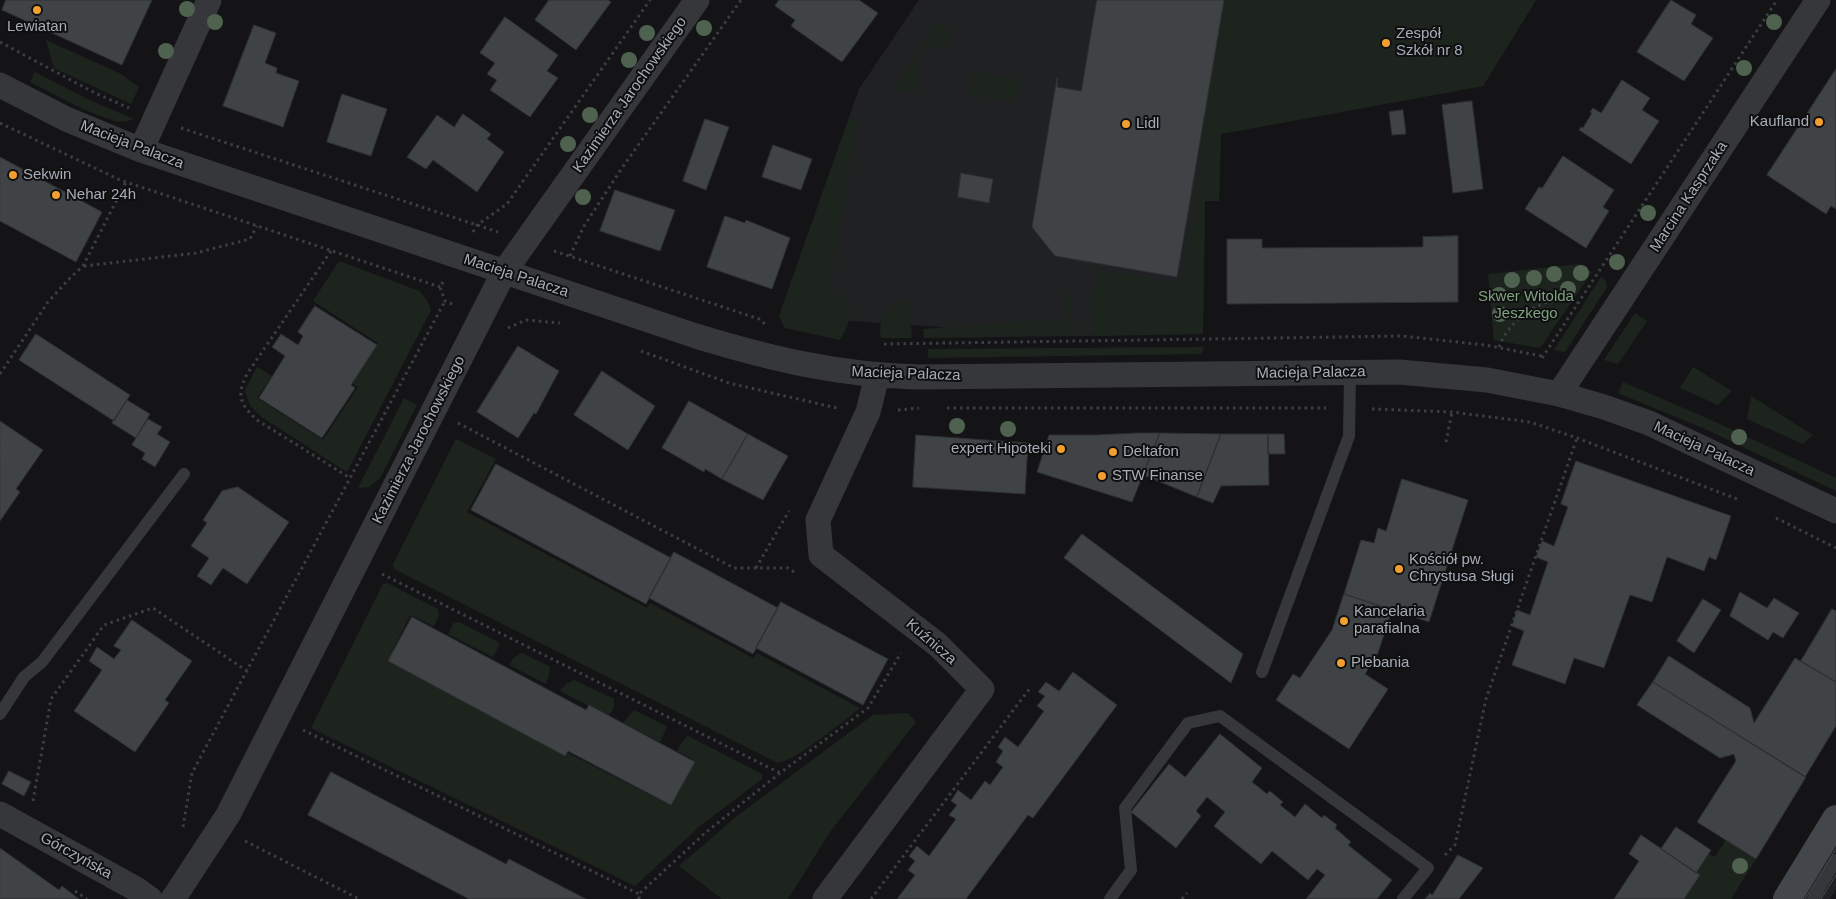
<!DOCTYPE html>
<meta charset="utf-8">
<style>
body{margin:0}
canvas{display:block;background:#141416}
</style>
<canvas width="1836" height="899"></canvas>
<script>
const ctx = document.querySelector('canvas').getContext('2d');
ctx.lineJoin = 'round';
function fillPath(path, color) { ctx.fillStyle = color; ctx.fill(path, 'evenodd'); }
function strokePath(path, color, width, dash) { ctx.strokeStyle = color; ctx.lineWidth = width; ctx.lineCap = dash ? 'butt' : 'round'; ctx.setLineDash(dash || []); ctx.stroke(path); }
function write(font, color, halo, rows, align = 'center') {
  ctx.font = font + ' Arial,sans-serif'; ctx.lineWidth = 4; ctx.setLineDash([]); ctx.textBaseline = 'middle'; ctx.strokeStyle = halo; ctx.fillStyle = color; for (const [text, x, y, turn = 0] of rows) {
    ctx.save(); ctx.translate(x, y); ctx.rotate((+turn || 0) * Math.PI / 180); ctx.textAlign = isNaN(turn) ? turn : align; if (halo) ctx.strokeText(text, 0, 0); ctx.fillText(text, 0, 0); ctx.restore();
  }
}
fillPath(new Path2D(`
 M919,0H1536L1483,86L1221,134L1219,201H1205L1203,334L1074,336L779,316L859,89Z
 M1836,830V889L1830,899H1795Z`), '#202123');
fillPath(new Path2D(`
 M1224,0H1536L1483,86L1221,134L1219,201H1205L1203,334L1094,336L1091,292L1096,291L1095,269L1180,283L1201,159L1197,158Z
 M938,24C954,25 949,39 947,50L923,46L915,93L893,90L933,27Z
 M46,40L119,73L139,87L131,104L54,68Z
 M973,71L1020,79L1016,103L969,95Z
 M35,72L87,99L134,119C128,121 122,123 115,121C86,113 57,95 30,82Z
 M849,118L858,120L829,291C859,299 853,318 840,340L785,328L779,316Z
 M339,261L419,291L427,300L431,310L347,472L263,418L250,406L245,390L257,367L272,376L257,398L323,440L358,387L352,383L378,343L313,301Z
 M1579,264L1592,272L1540,348L1494,340L1488,274Z
 M1601,277L1605,280L1607,287L1565,352L1554,350Z
 M1065,293H1071L1074,336L924,338L923,329L1066,318Z
 M909,300L912,338H881C877,317 889,303 909,300Z
 M1635,313L1647,321L1618,364L1604,360Z
 M1204,347L1201,354L928,358V349Z
 M1693,367L1732,391L1718,405L1680,388Z
 M1623,382L1709,419L1836,478V491L1705,429L1618,393Z
 M1751,396L1813,435L1803,444L1747,419Z
 M404,398L417,405L380,478L369,487L358,488Z
 M456,439L496,459L467,512L647,608L650,603L753,658L757,653L860,708C843,721 797,760 778,763L394,569L393,564Z
 M387,583L438,609L439,615L434,626L410,615L387,661L670,805L693,759L677,751L682,742L688,736L762,774V779L700,826L635,886L311,728L383,584Z
 M459,622L498,642L499,645L493,657L448,634L454,623Z
 M522,653L549,666L550,671L546,684L509,665L513,658Z
 M574,680L614,699V707L609,716L560,691L566,684Z
 M634,710L666,726V729L660,742L623,723Z
 M908,713L916,722L830,832L788,899H722L679,866L737,816L873,715Z
 M1726,840L1756,859L1731,899H1684L1700,875L1696,873L1709,854L1715,857Z`), '#1c241d');
const building = new Path2D(`
 M6,0H152L122,65L2,10Z
 M549,0H608L611,2L576,50L535,20Z
 M779,0H859L878,13L842,62L791,26L795,20L775,6Z
 M1097,0H1224L1177,277L1055,256L1032,227L1057,78H1058L1057,87L1081,91Z
 M1671,0L1696,15L1691,24L1713,38L1684,81L1637,52Z
 M505,17L558,55L547,71L558,78L530,117L490,90L497,80L487,74L495,63L480,53Z
 M254,25L276,33L265,63L277,68L276,73L299,81L283,127L223,106Z
 M1836,69V209L1831,206L1826,214L1767,175Z
 M1622,80L1650,98L1642,110L1659,121L1631,164L1579,130L1581,127L1583,128L1592,113L1590,112L1593,108L1601,113Z
 M342,94L387,109L371,156L327,142Z
 M1472,101L1483,189L1453,193L1442,105Z
 M1403,110L1406,134L1392,135L1389,112Z
 M463,114L491,134L487,139L504,152L477,192L433,160L426,169L407,157L437,115L454,127Z
 M705,119L729,127L706,190L683,181Z
 M773,145L812,159L801,190L762,177Z
 M1563,156L1614,190L1603,207L1609,211L1586,248L1525,209L1539,187L1542,188Z
 M0,157L102,212L76,262L0,221Z
 M961,173L993,179L989,203L958,197Z
 M615,190L675,210L660,251L600,231Z
 M725,216L745,223L746,220L790,238L772,289L707,267Z
 M1458,236V302L1227,304V239H1262V248L1423,247V237Z
 M315,306L377,345L351,385L355,388L322,438L259,398L285,356L272,347L281,334L298,345L303,336L298,332Z
 M36,334L130,395L114,421L19,360Z
 M518,346L559,371L536,414L534,413L518,438L477,412Z
 M602,371L655,406L628,450L574,415Z
 M127,400L150,414L136,438L112,423Z
 M689,401L748,434L722,479L705,469L704,472L662,448Z
 M148,419L162,427L157,434L170,442L155,467L142,459L145,453L132,445Z
 M0,421L43,450L16,489L20,492L0,521Z
 M1138,433H1160L1132,502L1037,472L1049,435H1095Z
 M1160,433L1221,434L1197,497L1143,475Z
 M748,434L788,456L763,500L722,479Z
 M1221,434H1268L1269,485L1221,486L1213,503L1197,497Z
 M1268,434H1284L1285,454H1268Z
 M916,435L1028,443L1025,494L913,487Z
 M1576,461L1731,516L1716,560L1709,557L1704,571L1667,557L1652,602L1630,595L1604,668L1574,658L1565,684L1512,665L1524,631L1512,626L1517,610L1530,615L1548,562L1536,557L1542,541L1554,546L1568,507L1561,504Z
 M496,464L671,558L646,604L471,510Z
 M1402,479L1468,500L1429,622L1344,594L1361,540L1374,543L1378,528L1386,531Z
 M238,487L289,522L247,584L223,568L211,585L197,576L209,558L191,546L207,523L203,520L222,491Z
 M1082,534L1243,654L1231,683L1064,558Z
 M674,552L778,608L753,654L649,598Z
 M1740,592L1767,608L1774,598L1799,613L1783,638L1773,632L1768,640L1730,616Z
 M1344,594L1392,610L1378,653L1365,674L1388,689L1349,749L1276,700L1293,674L1300,678L1332,630Z
 M1703,599L1721,610L1694,653L1677,641Z
 M781,602L888,659L863,705L756,648Z
 M1832,609L1836,611V682L1801,661Z
 M412,617L586,710L589,705L695,762L671,805L568,751L565,756L388,661Z
 M132,620L192,661L165,700L169,703L135,752L74,711L102,670L89,661L97,647L114,659L121,650L114,646Z
 M1669,656L1750,708L1754,723L1795,658L1836,682V726L1805,777L1653,682Z
 M1073,672L1117,705L1033,818L1028,815L966,899H897L915,875L908,870L915,861L909,856L917,846L929,856L956,819L949,815L957,805L951,801L958,790L971,800L985,781L990,785L1003,767L996,762L1003,751L998,747L1005,737L1018,747L1044,711L1037,706L1045,696L1038,692L1046,682L1059,691Z
 M1653,682L1806,777L1756,859L1697,822L1736,761L1734,754L1720,758L1637,705Z
 M1220,734L1262,768L1252,782L1267,794L1270,791L1283,802L1280,805L1295,817L1305,804L1322,818L1324,815L1337,825L1335,828L1351,842L1348,845L1392,880L1377,899H1306L1325,875L1317,869L1308,880L1272,851L1261,864L1214,826L1225,812L1207,797L1196,811L1201,816L1176,848L1131,812L1169,764L1185,777Z
 M9,771L31,782L24,796L2,784Z
 M331,772L506,864L509,859L586,899H469L308,815Z
 M1676,827L1711,850L1696,873L1661,849Z
 M1641,835L1700,875L1684,899H1614L1639,861L1629,854Z
 M0,848L59,890L62,886L79,899H0Z
 M1458,855L1483,868L1459,899H1425L1430,893L1432,895Z`);
fillPath(building, '#404346');
strokePath(building, '#2e2f32', 1);
strokePath(new Path2D(`
 M0,42L95,93L129,108
 M0,123L120,180L440,287
 M181,128L498,232
 M473,232L477,225L507,204L650,0
 M331,251L247,374C236,396 240,404 257,420L350,478
 M554,251L759,319L765,324
 M570,256L584,226L622,168L741,0
 M84,266L196,253L250,239L257,226
 M443,282L440,287L445,301L454,305
 M508,328L526,320L560,323
 M884,344L1402,336L1485,345L1542,356
 M1499,347C1509,319 1546,291 1577,303
 M641,351L729,383L837,408
 M1542,358L1777,0
 M0,374L48,302L70,278L83,266L126,182
 M947,408H1326
 M1372,409L1452,412L1530,422L1577,438L1737,499
 M898,410L919,408
 M458,423L734,568H788L797,574
 M1446,442L1452,412
 M1776,518L1836,548
 M756,568L789,511
 M382,574L780,773
 M303,730L639,894
 M33,801L51,699L104,625L153,608L247,671
 M183,827L192,773L445,301
 M245,841L359,899
 M1445,855L1455,845L1486,699L1577,438
 M75,891L87,899
 M639,899V894L705,833L780,773L868,708L901,653
 M871,899L1030,688
 M1182,899L1187,893`), '#3b3e42', 3, [2.5, 4]);
strokePath(new Path2D(`
 M1262,672L1349,436L1350,373
 M0,714L24,677L42,662L184,474
 M1110,899L1131,870L1125,808L1188,723L1220,716L1428,868L1403,899
 M1813,899L1836,860`), '#35373b', 12);
strokePath(new Path2D(`
 M0,85L66,119L141,150L696,336C771,359 839,375 918,377L1399,372L1487,380L1559,394L1604,407L1649,423L1836,511
 M141,150L209,0
 M1559,394L1818,0
 M0,814L136,889L150,899
 M173,899L228,815L504,272L697,0
 M825,899L982,689L938,645L821,555L818,520L868,412L877,376`), '#35373b', 25);
strokePath(new Path2D(`
 M1787,899L1836,819`), '#43464b', 28);
strokePath(new Path2D(`
 M1805,899L1836,849
 M1821,899L1836,875`), '#484b50', 1);
ctx.fillStyle = '#4e624f';
for (const [x, y] of [
 [187,9],
 [215,22],
 [1774,22],
 [704,28],
 [647,33],
 [166,51],
 [629,60],
 [1744,68],
 [590,115],
 [568,144],
 [583,197],
 [1648,213],
 [1617,262],
 [1581,273],
 [1554,274],
 [1534,278],
 [1512,280],
 [1568,289],
 [1499,295],
 [1500,314],
 [957,426],
 [1008,429],
 [1739,437],
 [1740,866]
]) { ctx.beginPath(); ctx.arc(x, y, 8, 0, 2 * Math.PI); ctx.fill(); }
for (const [x, y, r, color] of [
 [37,10,5,"#f39f2f"],
 [1386,43,5,"#f39f2f"],
 [1819,122,5,"#f39f2f"],
 [1126,124,5,"#f39f2f"],
 [13,175,5,"#f39f2f"],
 [56,195,5,"#f39f2f"],
 [1061,449,5,"#f39f2f"],
 [1113,452,5,"#f39f2f"],
 [1102,476,5,"#f39f2f"],
 [1399,569,5,"#f39f2f"],
 [1344,621,5,"#f39f2f"],
 [1341,663,5,"#f39f2f"]
]) { const dot = new Path2D(); dot.arc(x, y, r, 0, 2 * Math.PI); ctx.fillStyle = color; ctx.fill(dot); strokePath(dot, '#0f0f11', 2); }
write('15px', '#a6adb7', '#0f0f11', [
 ["Lewiatan",37,27,"center"],
 ["Zespół",1396,34],
 ["Szkół nr 8",1396,51],
 ["Kaufland",1809,122,"right"],
 ["Lidl",1136,124],
 ["Sekwin",23,175],
 ["Nehar 24h",66,195],
 ["expert Hipoteki",1051,449,"right"],
 ["Deltafon",1123,452],
 ["STW Finanse",1112,476],
 ["Kościół pw.",1409,560],
 ["Chrystusa Sługi",1409,577],
 ["Kancelaria",1354,612],
 ["parafialna",1354,629],
 ["Plebania",1351,663]
], 'left');
write('15px', '#a6adb7', '#0f0f11', [
 ["Kazimierza Jarochowskiego",630,95,-55],
 ["Macieja Palacza",132,145,21],
 ["Marcina Kasprzaka",1689,197,-57],
 ["Macieja Palacza",516,276,18],
 ["Macieja Palacza",1311,373,-1],
 ["Macieja Palacza",906,374,2],
 ["Kazimierza Jarochowskiego",419,440,-63],
 ["Macieja Palacza",1704,449,25],
 ["Kuźnicza",931,642,41],
 ["Górczyńska",76,856,29]
]);
write('15px', '#7ea27d', '#0f0f11', [
 ["Skwer Witolda",1526,297],
 ["Jeszkego",1526,314]
]);
</script>
